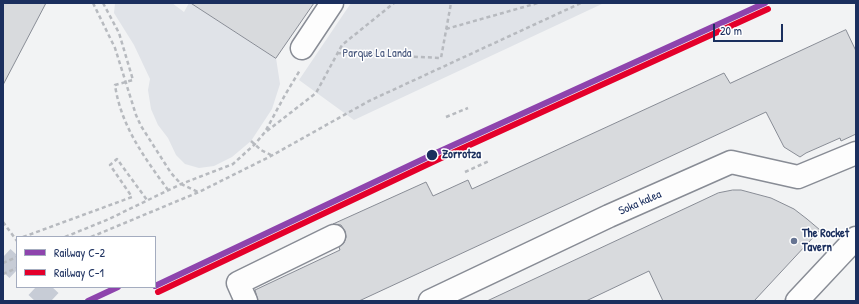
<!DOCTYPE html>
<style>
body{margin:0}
#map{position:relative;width:859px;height:304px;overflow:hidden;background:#f2f3f4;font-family:"Patrick Hand",sans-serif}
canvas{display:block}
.frame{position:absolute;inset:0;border:4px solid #1b2f5e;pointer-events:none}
.legend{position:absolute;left:16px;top:236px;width:140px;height:52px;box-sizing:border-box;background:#fff;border:1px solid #a4acbf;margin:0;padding:5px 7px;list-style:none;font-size:12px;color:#1b2f5e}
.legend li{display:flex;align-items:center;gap:8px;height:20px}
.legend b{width:20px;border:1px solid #a4acbf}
.scale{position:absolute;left:713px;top:24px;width:70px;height:18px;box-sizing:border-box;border:2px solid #1b2f5e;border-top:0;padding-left:5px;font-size:12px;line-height:14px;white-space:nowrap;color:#1b2f5e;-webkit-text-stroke:3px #fff;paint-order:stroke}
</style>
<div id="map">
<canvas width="859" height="304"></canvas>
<div class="frame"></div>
<ul class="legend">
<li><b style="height:5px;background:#8e44ad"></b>Railway C-2</li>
<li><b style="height:5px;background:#e4002b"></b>Railway C-1</li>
</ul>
<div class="scale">20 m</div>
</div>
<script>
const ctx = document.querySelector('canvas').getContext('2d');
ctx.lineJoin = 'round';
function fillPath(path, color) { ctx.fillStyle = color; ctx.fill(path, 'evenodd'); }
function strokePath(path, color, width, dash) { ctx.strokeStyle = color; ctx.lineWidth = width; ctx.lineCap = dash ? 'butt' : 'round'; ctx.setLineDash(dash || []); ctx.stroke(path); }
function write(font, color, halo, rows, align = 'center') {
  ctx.font = font + ' "Patrick Hand",sans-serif'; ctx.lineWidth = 3; ctx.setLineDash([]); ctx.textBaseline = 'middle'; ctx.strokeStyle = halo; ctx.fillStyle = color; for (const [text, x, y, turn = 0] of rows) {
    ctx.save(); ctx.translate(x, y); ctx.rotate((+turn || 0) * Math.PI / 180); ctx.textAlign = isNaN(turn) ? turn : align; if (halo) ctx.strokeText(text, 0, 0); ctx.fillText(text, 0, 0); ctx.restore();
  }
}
fillPath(new Path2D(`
 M115,3H172L184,12L189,3H191L276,58L280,84L272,109L251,141L232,157L214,166L199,168L185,164L176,155L168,138L158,125L151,109L148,90L150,79L134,45L114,13Z
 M351,3H604L354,120L299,80Z`), '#e0e3e8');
const building = new Path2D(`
 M3,3H46L3,85Z
 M191,3H314L276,58Z
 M846,30L856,51V134L841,141L840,138L806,153L800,157L784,147L766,112L359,301H258L255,290L340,250L339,247L344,243L346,237L345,231L341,225L333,224L426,182L433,196L468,180L472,189L724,73L730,83Z
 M733,190H741L771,198L794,209L807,219L820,230L754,301H663L649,271L586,301H487L701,201L718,193Z`);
fillPath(building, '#d8dadd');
strokePath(building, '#888c95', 1);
strokePath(new Path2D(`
 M3,257L17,270
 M36,287L51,301`), '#c7ccd6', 22, [22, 11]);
const minor = new Path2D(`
 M302,48L332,3
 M246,301L238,283L334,236
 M430,301L609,216L731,162L798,177L856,153`);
const major = new Path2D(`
 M797,301L856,238`);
strokePath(minor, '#888c95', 25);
strokePath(major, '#888c95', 25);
strokePath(new Path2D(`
 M93,3L115,48L136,115L141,126L171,173L181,184L198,192
 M103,3L119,33L133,80L115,85C121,126 144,157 168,190
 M446,29L538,3
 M337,53L441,58L451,3
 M446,117L468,108
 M267,131L316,93L342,45L394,3
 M251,141L261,150L271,155
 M465,172L489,161
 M3,222L17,241
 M23,237L132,197L110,165L117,159L147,200
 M65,237L109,219L181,184L233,164L255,144L265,132L285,95L300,70
 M91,237L199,192L271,156L369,101L581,3
 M3,263L17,257
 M3,274L17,268`), '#b7babf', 2.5, [4, 3]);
strokePath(minor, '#fdfdfd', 22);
strokePath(major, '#fdfdfd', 22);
strokePath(new Path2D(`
 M155,286L436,153L765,3
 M88,301L118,287`), '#8e44ad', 6);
strokePath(new Path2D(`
 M158,292L439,159L768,9`), '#e4002b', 6);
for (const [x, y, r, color] of [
 [432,155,6,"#1b2f5e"],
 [794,241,4,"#667492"]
]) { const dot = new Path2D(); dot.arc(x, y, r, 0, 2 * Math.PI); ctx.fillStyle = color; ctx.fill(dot); strokePath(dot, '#fff', 1.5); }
write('12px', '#49597e', '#fff', [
 ["Parque La Landa",377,54]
]);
write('bold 12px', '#1b2f5e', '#fff', [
 ["Zorrotza",442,155]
], 'left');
write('12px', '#1b2f5e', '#fff', [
 ["Soka kalea",640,203,-24]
]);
write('bold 12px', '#1b2f5e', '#fff', [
 ["The Rocket",802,234],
 ["Tavern",802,248]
], 'left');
</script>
